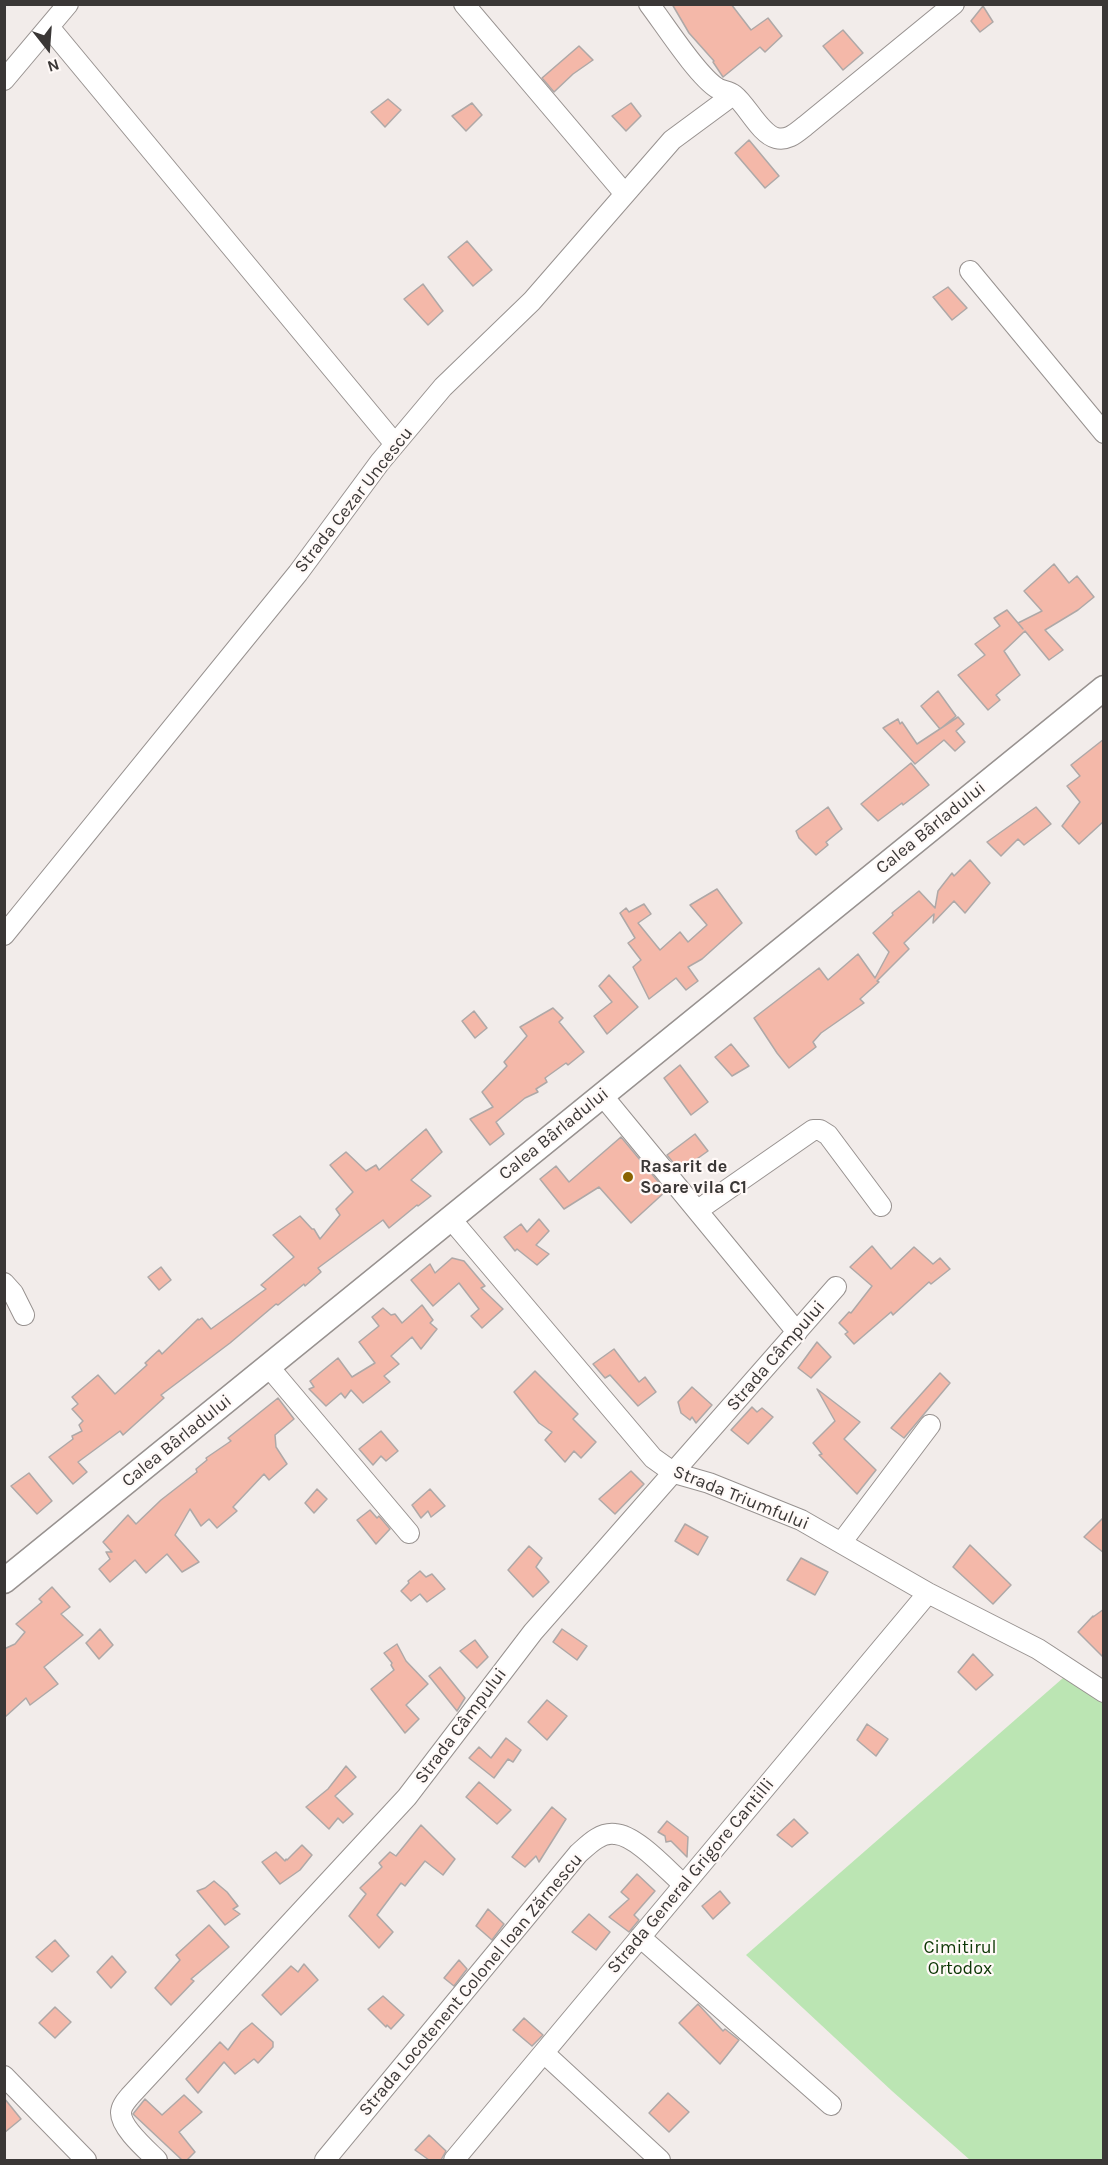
<!DOCTYPE html>
<meta charset="utf-8">
<style>
body{margin:0}
#map{position:relative;width:1108px;height:2165px;overflow:hidden;background:#f2ecea;font-family:Karla,sans-serif}
canvas{display:block}
.frame{position:absolute;inset:0;border:6px solid #3a3736;pointer-events:none}
.north{position:absolute;left:18px;top:18px;width:60px;height:60px;-webkit-text-stroke:4px #fff9f7;paint-order:stroke;rotate:163deg;font-size:16px;font-weight:700;line-height:24px;text-align:center;color:#3a3736}
.north::after{content:'';display:block;margin:auto;width:21px;height:27px;background:#3a3736;clip-path:polygon(50% 0,100% 100%,50% 72%,0 100%)}
</style>
<div id="map">
<canvas width="1108" height="2165"></canvas>
<div class="frame"></div>
<div class="north">N</div>
</div>
<script>
const ctx = document.querySelector('canvas').getContext('2d');
ctx.lineJoin = 'round';
function fillPath(path, color) { ctx.fillStyle = color; ctx.fill(path, 'evenodd'); }
function strokePath(path, color, width, dash) { ctx.strokeStyle = color; ctx.lineWidth = width; ctx.lineCap = dash ? 'butt' : 'round'; ctx.setLineDash(dash || []); ctx.stroke(path); }
function write(font, color, halo, rows, align = 'center') {
  ctx.font = font + ' Karla,sans-serif'; ctx.lineWidth = 4.5; ctx.setLineDash([]); ctx.textBaseline = 'middle'; ctx.strokeStyle = halo; ctx.fillStyle = color; for (const [text, x, y, turn = 0] of rows) {
    ctx.save(); ctx.translate(x, y); ctx.rotate((+turn || 0) * Math.PI / 180); ctx.textAlign = isNaN(turn) ? turn : align; if (halo) ctx.strokeText(text, 0, 0); ctx.fillText(text, 0, 0); ctx.restore();
  }
}
fillPath(new Path2D(`
 M1071,1671L1103,1701V2160H970L892,2091L746,1955Z`), '#bbe5b3');
const building = new Path2D(`
 M672,4H731L751,30L768,18L782,36L765,52L760,47L723,77L713,62L714,61L689,33Z
 M983,6L993,22L980,32L971,21Z
 M843,30L863,53L843,70L823,46Z
 M579,46L593,60L573,74L554,92L542,78Z
 M388,99L401,110L385,127L371,112Z
 M472,103L482,115L466,131L452,116Z
 M631,103L641,116L626,131L612,116Z
 M749,140L779,176L765,188L735,153Z
 M467,241L492,270L473,286L448,257Z
 M423,284L443,311L428,325L404,299Z
 M948,287L967,308L952,320L933,297Z
 M1054,564L1069,583L1077,576L1094,597L1078,610L1045,630L1063,650L1049,660L1025,631L1004,651L1020,675L996,695L1000,700L988,710L958,675L985,655L975,644L1000,626L994,618L1007,610L1023,629L1018,623L1042,611L1024,591Z
 M938,691L956,716L940,729L921,706Z
 M958,717L964,724L956,731L965,742L955,751L944,740L915,764L883,728L898,719L900,724L902,722L917,744Z
 M1104,739V821L1079,844L1062,826L1080,802L1067,786L1080,776L1071,765Z
 M911,763L929,785L903,805L902,803L878,821L861,804Z
 M828,807L842,829L826,842L828,845L816,855L799,838L796,831Z
 M1036,807L1051,824L1024,845L1018,839L1001,856L987,842Z
 M970,860L990,883L965,913L954,901L933,923L934,914L904,943L909,949L877,981L879,982L860,999L864,1003L821,1033L813,1042L816,1047L789,1068L777,1053L754,1018L819,968L828,980L858,954L875,978L889,952L873,933L893,915L892,913L919,891L935,908L938,891L952,873L954,876Z
 M717,889L742,923L702,959L688,967L698,981L686,990L676,978L649,999L633,967L641,960L628,943L635,938L620,913L626,908L629,912L644,904L651,914L638,923L660,950L680,932L688,942L707,925L690,905Z
 M609,975L638,1007L607,1034L594,1016L612,1002L599,986Z
 M553,1008L563,1018L559,1022L584,1052L568,1065L566,1063L545,1078L547,1082L536,1089L538,1092L525,1098L496,1122L504,1134L490,1145L470,1119L493,1107L482,1092L507,1066L504,1062L527,1036L520,1027Z
 M474,1011L487,1028L475,1038L462,1021Z
 M731,1044L749,1066L732,1076L715,1057Z
 M680,1065L708,1102L691,1115L664,1078Z
 M426,1129L442,1152L411,1180L431,1196L418,1206L417,1205L389,1228L383,1220L318,1268L321,1272L305,1286L304,1284L278,1305L276,1304L230,1343L161,1395L164,1398L123,1435L120,1431L78,1462L87,1472L73,1484L49,1457L73,1439L72,1436L82,1431L79,1425L83,1421L72,1409L78,1404L72,1397L98,1375L115,1394L147,1365L145,1363L159,1350L162,1354L198,1319L199,1320L202,1318L211,1329L266,1289L261,1285L294,1257L273,1235L300,1216L312,1229H314L320,1239L340,1215L336,1209L353,1192L330,1165L346,1152L366,1171L376,1165L379,1170Z
 M695,1134L708,1151L680,1171L667,1155Z
 M621,1137L666,1191L631,1223L599,1187L564,1209L540,1179L556,1166L569,1182Z
 M539,1219L549,1231L536,1245L549,1254L537,1265L517,1249L515,1251L504,1237L521,1224L527,1232Z
 M872,1246L891,1269L914,1247L933,1264L940,1258L950,1269L931,1284L929,1282L893,1315L891,1312L854,1344L845,1334L848,1332L839,1323L849,1312L851,1313L872,1286L850,1267Z
 M452,1258L464,1261L485,1286L481,1288L503,1309L482,1328L471,1316L479,1309L459,1283L433,1306L411,1280L430,1264L435,1273Z
 M161,1267L171,1280L159,1290L148,1277Z
 M422,1305L433,1320L430,1323L437,1329L421,1349L412,1337L391,1356L399,1364L384,1376L390,1382L371,1397L363,1403L351,1390L345,1398L341,1393L326,1406L309,1389L314,1387L310,1381L338,1358L352,1377L375,1363L359,1342L379,1326L372,1317L383,1308L391,1315L395,1314L402,1323Z
 M817,1342L831,1357L811,1378L798,1368Z
 M614,1349L639,1382L645,1377L656,1392L638,1406L610,1375L605,1378L593,1364Z
 M535,1371L578,1414L573,1419L596,1442L581,1458L574,1451L565,1462L545,1440L552,1432L539,1423L514,1392Z
 M940,1373L950,1383L904,1438L891,1428Z
 M692,1387L712,1405L696,1423L692,1417L690,1420L681,1413L678,1402Z
 M817,1389L860,1422L844,1439L876,1470L857,1494L819,1455L822,1454L813,1443L835,1421Z
 M278,1398L294,1419L275,1435L276,1447L287,1464L269,1480L264,1474L233,1507L237,1511L217,1528L209,1519L201,1526L190,1509L175,1535L199,1562L182,1572L167,1554L146,1573L135,1560L110,1582L99,1569L110,1559L106,1552H112L103,1542L128,1515L136,1524L161,1500L197,1472L196,1469L207,1460L206,1458L231,1441L228,1438Z
 M752,1407L757,1412L762,1408L773,1417L748,1444L731,1430Z
 M381,1431L398,1451L386,1461L381,1456L373,1465L359,1449Z
 M631,1471L644,1484L615,1514L599,1499Z
 M29,1473L52,1501L37,1514L11,1486Z
 M317,1489L327,1499L314,1513L305,1503Z
 M430,1489L445,1506L431,1517L428,1511L421,1518L412,1505Z
 M370,1510L377,1518L379,1516L390,1529L376,1544L357,1520Z
 M1104,1517V1553L1084,1537Z
 M685,1524L708,1537L698,1555L675,1541Z
 M970,1545L1011,1585L993,1604L953,1567Z
 M529,1546L542,1558L536,1567L549,1582L533,1597L508,1570Z
 M801,1558L828,1572L815,1595L787,1580Z
 M420,1571L426,1577L432,1574L445,1589L427,1602L420,1594L411,1601L401,1591L409,1583L408,1581Z
 M52,1587L70,1607L61,1614L83,1635L44,1667L58,1684L30,1705L26,1698L4,1718V1649L15,1644L25,1632L16,1624L42,1602L39,1599Z
 M1104,1609V1658L1078,1632L1093,1616V1617Z
 M100,1629L113,1645L99,1659L86,1643Z
 M562,1629L587,1646L577,1660L553,1642Z
 M475,1640L488,1657L477,1668L460,1651Z
 M397,1644L406,1661L428,1684L406,1705L419,1719L405,1733L371,1689L394,1670L391,1665L392,1663L384,1653Z
 M973,1654L993,1675L976,1690L958,1672Z
 M440,1667L465,1698L457,1711L429,1676Z
 M547,1700L567,1716L547,1740L528,1722Z
 M867,1724L888,1739L876,1756L857,1740Z
 M506,1738L521,1750L513,1762L508,1759L494,1778L469,1758L479,1747L491,1758Z
 M346,1766L356,1777L335,1796L353,1814L343,1823L338,1818L329,1829L306,1807L328,1789Z
 M479,1782L511,1810L497,1824L466,1797Z
 M552,1807L566,1819L539,1862L536,1856L525,1867L512,1857Z
 M794,1819L808,1833L792,1847L777,1835Z
 M667,1821L688,1837L687,1857L671,1841L666,1842L665,1836L658,1832Z
 M421,1825L455,1859L443,1875L425,1861L405,1886L401,1883L377,1915L393,1932L379,1948L349,1916L366,1894L360,1888L382,1867L379,1863L390,1852L396,1856Z
 M302,1845L312,1855L300,1870L280,1884L262,1862L276,1852L285,1861L286,1859L287,1860Z
 M637,1874L655,1891L634,1915L639,1920L629,1932L609,1917L629,1899L621,1892Z
 M214,1881L227,1892L238,1906L233,1909L240,1914L225,1925L197,1891L205,1888Z
 M720,1891L730,1903L713,1919L702,1906Z
 M488,1909L504,1924L492,1940L476,1926Z
 M589,1914L610,1932L596,1950L572,1932Z
 M209,1925L229,1947L191,1979L194,1981L171,2005L155,1988L180,1960L176,1955Z
 M55,1940L69,1956L52,1972L36,1957Z
 M112,1956L126,1972L111,1988L97,1972Z
 M459,1960L467,1969L454,1986L444,1978Z
 M304,1964L318,1980L281,2015L262,1995L291,1966L298,1972Z
 M383,1996L404,2015L391,2029L387,2025L386,2027L368,2009Z
 M698,2004L723,2031L725,2029L739,2040L720,2064L679,2023Z
 M55,2007L71,2022L55,2038L39,2023Z
 M524,2018L543,2035L532,2046L513,2030Z
 M252,2023L273,2042V2047L258,2063L254,2059L235,2074L224,2062L198,2093L186,2079L220,2042L228,2050L241,2032Z
 M668,2093L689,2112L669,2132L649,2113Z
 M184,2095L202,2112L179,2132L195,2152L187,2160H182L133,2114L145,2099L162,2115Z
 M4,2098L21,2119L4,2133Z
 M429,2135L446,2151L441,2160H429L415,2150Z`);
fillPath(building, '#f4b8a9');
strokePath(building, '#aea8a7', 1.5);
const minor = new Path2D(`
 M464,4L625,194
 M649,4C665,25 697,75 717,88C722,91 729,91 734,95C747,105 760,134 776,138C788,141 796,133 805,126L954,4
 M49,27L395,444
 M4,80L68,4
 M970,271L1104,433
 M4,935L298,573L380,462L443,387L532,301L672,140L733,95
 M602,1095L797,1332
 M698,1210L813,1130H820L828,1135L881,1206
 M450,1218L653,1458L674,1473L709,1483L801,1520L928,1593L1038,1649L1104,1692
 M4,1283L13,1293L24,1315
 M268,1366L409,1533
 M841,1543L930,1425
 M640,1937L831,2105
 M544,2053L660,2160
 M4,2076L86,2160
 M157,2160C147,2150 121,2128 121,2113C121,2106 126,2101 130,2096L407,1797L533,1632L836,1287
 M325,2160L578,1854C588,1845 600,1832 615,1834C636,1835 668,1871 684,1885
 M454,2160L928,1593`);
const major = new Path2D(`
 M4,1581L1104,688`);
strokePath(minor, '#989290', 22);
strokePath(major, '#989290', 27);
strokePath(minor, '#fff', 20);
strokePath(major, '#fff', 24);
for (const [x, y, r, color] of [
 [628,1177,6,"#8a6302"]
]) { const dot = new Path2D(); dot.arc(x, y, r, 0, 2 * Math.PI); ctx.fillStyle = color; ctx.fill(dot); strokePath(dot, '#fff9f7', 2); }
write('18px', '#3a3736', '#fff9f7', [
 ["Strada Cezar Uncescu",354,500,-52],
 ["Calea Bârladului",931,828,-39],
 ["Calea Bârladului",554,1134,-39],
 ["Strada Câmpului",776,1356,-49],
 ["Calea Bârladului",177,1441,-39],
 ["Strada Triumfului",741,1498,22],
 ["Strada Câmpului",461,1726,-53],
 ["Strada General Grigore Cantilli",691,1876,-50],
 ["Strada Locotenent Colonel Ioan Zărnescu",471,1985,-50]
]);
write('bold 18px', '#3a3736', '#fff9f7', [
 ["Rasarit de",640,1167],
 ["Soare vila C1",640,1188]
], 'left');
write('18px', '#0c3704', '#fff9f7', [
 ["Cimitirul",960,1948],
 ["Ortodox",960,1969]
]);
</script>
